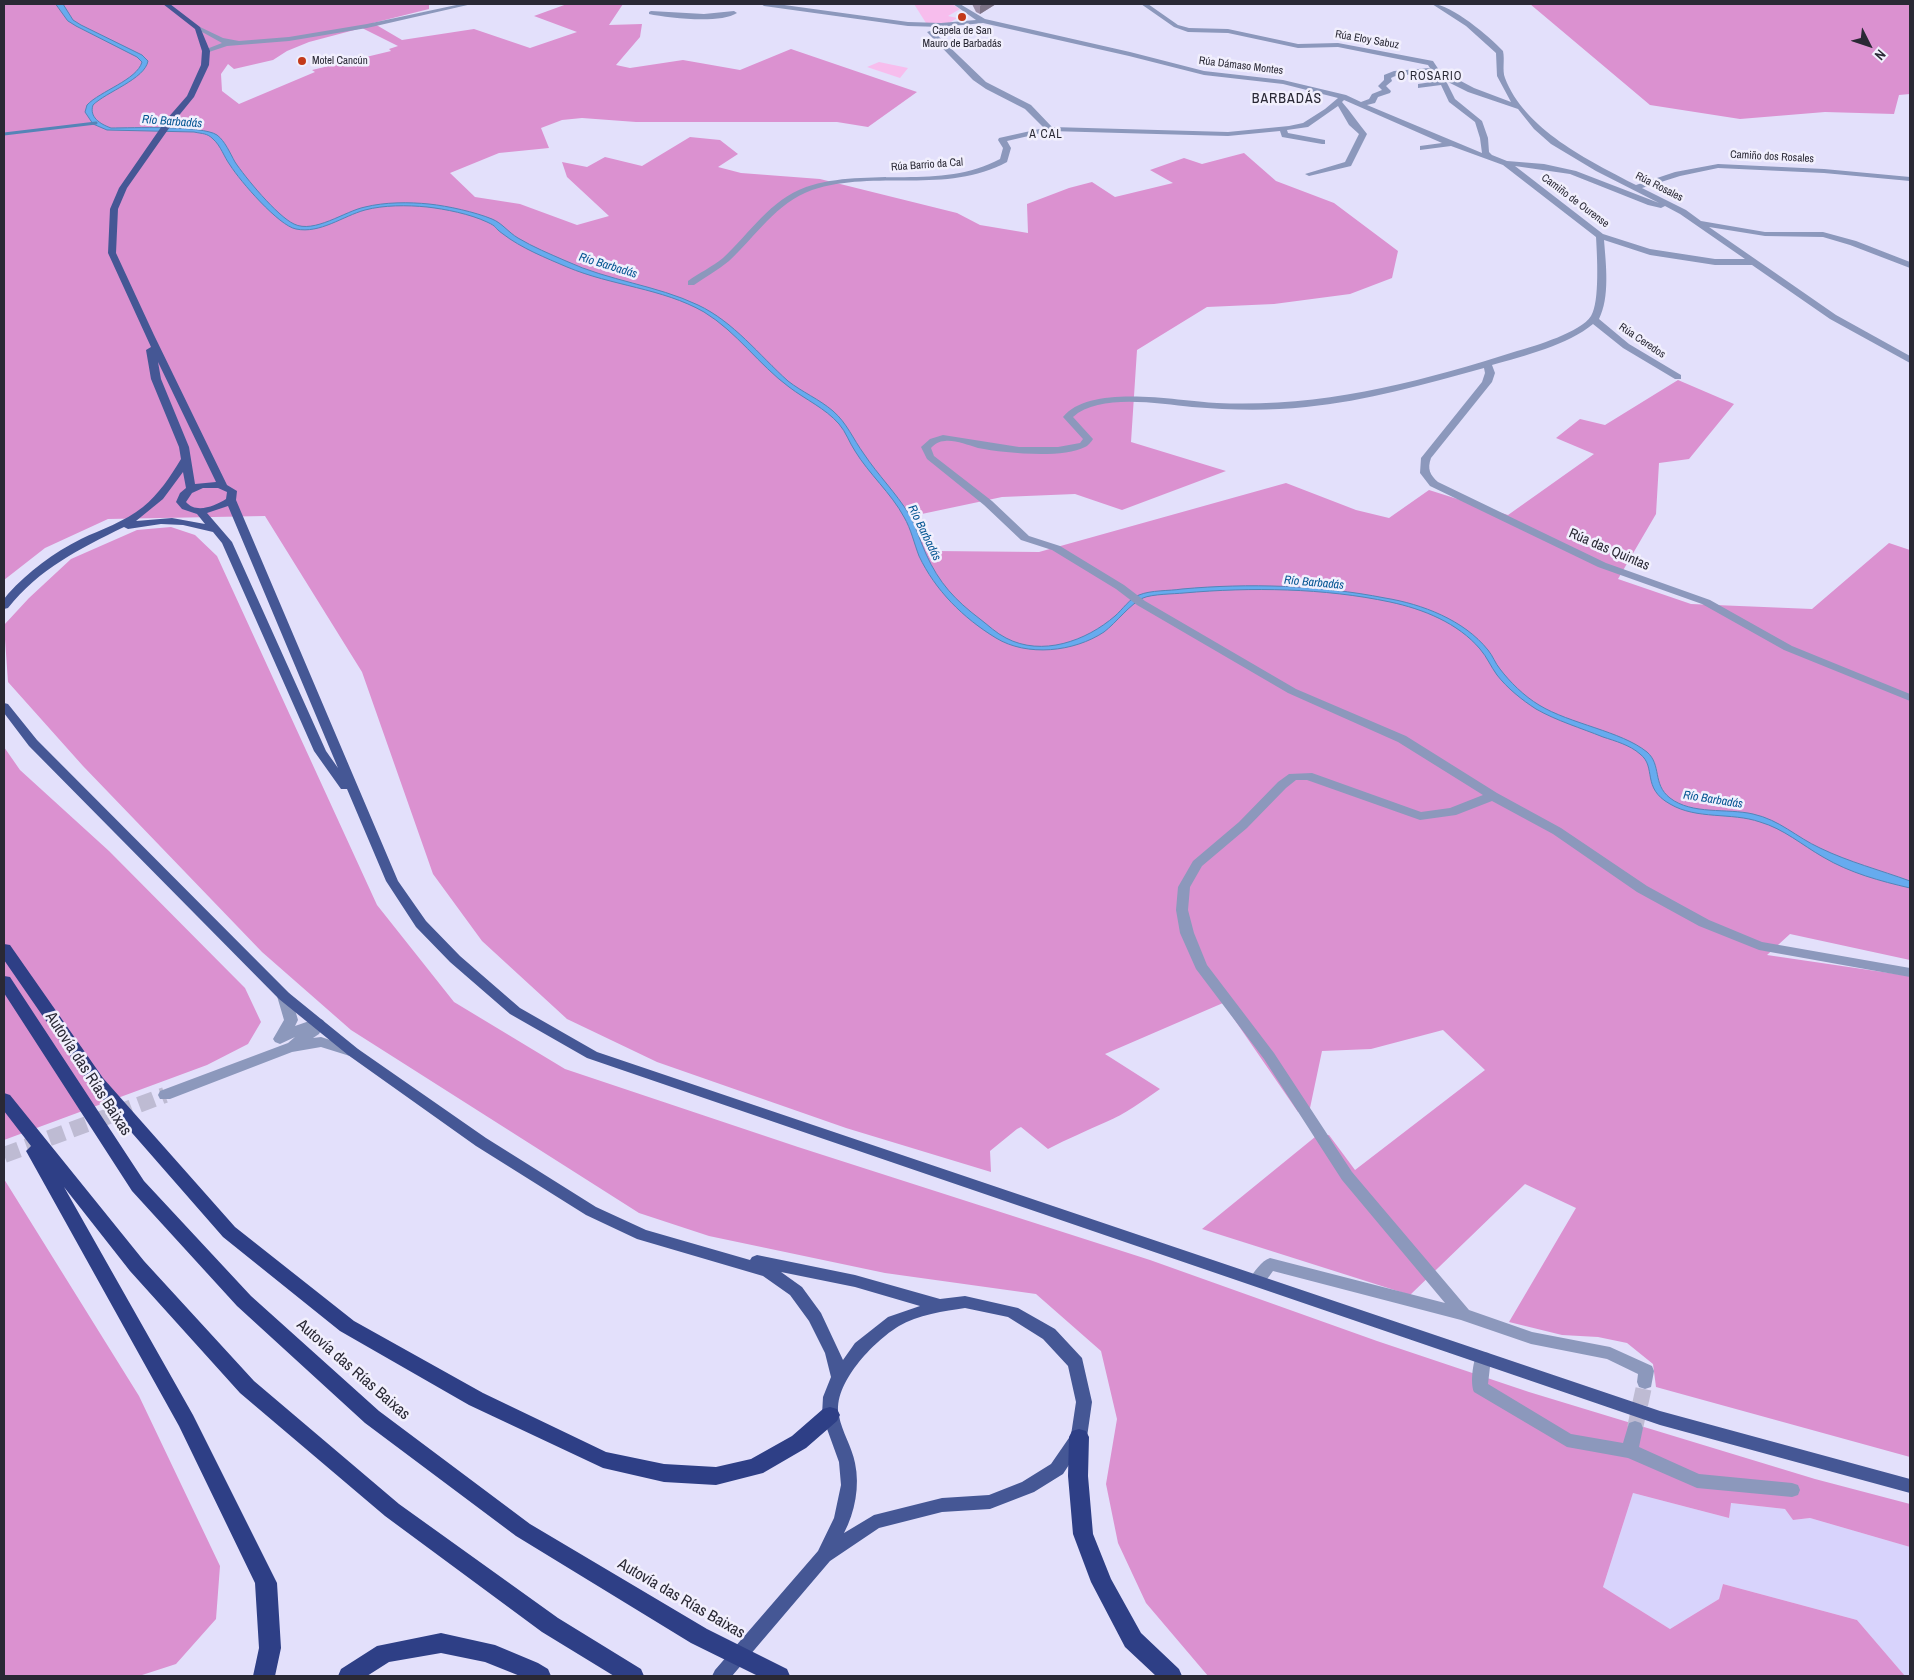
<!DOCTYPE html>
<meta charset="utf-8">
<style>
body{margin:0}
#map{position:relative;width:1914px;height:1680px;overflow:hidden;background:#e3e0fb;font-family:"Archivo Narrow",sans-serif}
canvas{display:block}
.frame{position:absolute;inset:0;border:5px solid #2a2935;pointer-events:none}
.north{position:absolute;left:1844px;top:20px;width:50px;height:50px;-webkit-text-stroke:4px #f1effd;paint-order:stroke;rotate:131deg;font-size:14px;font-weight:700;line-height:20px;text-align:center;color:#2a2935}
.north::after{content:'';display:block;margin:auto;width:18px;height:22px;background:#2a2935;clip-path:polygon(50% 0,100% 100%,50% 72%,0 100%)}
</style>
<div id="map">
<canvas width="1914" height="1680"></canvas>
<div class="frame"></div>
<div class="north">N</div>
</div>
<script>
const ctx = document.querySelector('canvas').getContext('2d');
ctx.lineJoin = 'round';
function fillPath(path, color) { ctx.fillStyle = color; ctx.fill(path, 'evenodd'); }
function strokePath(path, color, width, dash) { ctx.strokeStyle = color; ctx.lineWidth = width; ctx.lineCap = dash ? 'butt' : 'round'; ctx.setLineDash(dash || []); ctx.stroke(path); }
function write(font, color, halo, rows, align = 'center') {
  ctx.font = font + ' "Archivo Narrow",sans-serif'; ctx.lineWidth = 5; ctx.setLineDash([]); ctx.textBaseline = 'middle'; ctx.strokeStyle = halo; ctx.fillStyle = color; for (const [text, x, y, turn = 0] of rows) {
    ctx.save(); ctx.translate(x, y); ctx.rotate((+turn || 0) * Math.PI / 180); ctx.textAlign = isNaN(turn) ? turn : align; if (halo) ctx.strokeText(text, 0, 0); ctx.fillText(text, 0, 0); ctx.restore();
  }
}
fillPath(new Path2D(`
 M1633,1493L1729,1518L1730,1503L1785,1509L1793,1520L1810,1518L1910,1547V1676H1905L1857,1620L1723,1584L1719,1599L1670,1629L1603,1587Z`), '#d8d3fc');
fillPath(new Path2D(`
 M914,4H952L960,9L948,16L957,18L948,24L926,23Z
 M879,62L908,68L900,78L867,67Z`), '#f7bded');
fillPath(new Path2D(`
 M4,4H429V9L373,23L402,40L474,29L530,48L577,32L534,16L567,4H623L609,25L642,24L640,37L616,65L630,68L683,60L740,70L791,49L917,92L868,127L837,122H636L582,118L562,120L541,128L549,148L499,153L450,173L475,197L520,204L577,225L609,216L567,177L562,162L587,167L605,157L642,166L690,137L720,140L738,154L718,167L741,173L820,179L957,213L980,225L1028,233L1027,204L1069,188L1092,182L1115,197L1173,183L1150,170L1184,158L1202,164L1244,153L1276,181L1334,203L1398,251L1392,278L1350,294L1274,304L1207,307L1137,350L1131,442L1226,471L1122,510L1075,494L1002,497L917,515L934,551L1039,552L1286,483L1356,510L1389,518L1429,490L1508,515L1594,454L1556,438L1580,419L1605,425L1678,380L1734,404L1689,459L1659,463L1656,514L1618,579L1691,604L1812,609L1889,543L1910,550V960L1790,934L1767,955L1910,976V1457L1656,1387L1653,1364L1627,1343L1598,1337L1562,1335L1509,1322L1576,1208L1525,1184L1410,1295L1202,1229L1315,1137L1329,1135L1355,1170L1485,1070L1443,1030L1371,1049L1322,1051L1310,1108L1298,1112L1223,1003L1105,1054L1160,1089C1143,1101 1125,1114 1106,1122C1086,1131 1067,1139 1048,1149L1021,1127L1017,1129L990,1151L991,1172L846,1128L657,1062L567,1019L482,941L433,874L362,672L265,516L108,519L45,548L4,580ZM362,28L398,46L389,49L391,51L312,70L315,72L239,104L222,91L221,74L228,64L234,69L273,60L287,51L309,42Z
 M1530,4H1910V94L1899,95L1894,114L1825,112L1740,119L1650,105Z
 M171,527L195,535L217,556L377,905L454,1002L565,1069L798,1147L1150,1260L1377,1341L1529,1392L1815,1479L1910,1504V1547L1810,1518L1793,1520L1785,1509L1731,1503L1729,1518L1633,1493L1603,1587L1670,1629L1719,1599L1723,1584L1857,1620L1905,1676H1208L1146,1603L1118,1543L1106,1484L1117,1419L1101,1351L1036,1294L885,1273L709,1236L639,1213L351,1030L262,952L83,766L8,682L4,625L29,598L71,559L137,530Z
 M4,747L20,770L109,851L245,988L261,1022L248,1044L207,1065L4,1140Z
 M4,1179L139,1396L220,1566L216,1619L176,1664L139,1676H4Z`), '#db91d0');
const water = new Path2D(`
 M56,4H63L73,20L81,25L142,55L148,61C145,79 106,92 93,105C89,117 100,124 111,128C132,128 202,125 217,135C225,141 230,153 235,162C245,177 277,216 294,224C314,234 345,211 365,207C385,202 409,202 429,204C448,206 475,212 492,219C502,223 508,232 518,238C533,247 550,254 566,261C609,281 656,285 698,305C734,322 759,355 788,381C802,392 819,399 833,411C847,423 853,439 864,454C878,475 896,493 909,514C916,526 920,541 926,554C939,583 955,600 980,619C988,625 996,633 1006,638C1042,657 1086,641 1115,616C1122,610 1130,598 1139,595C1151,590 1169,591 1182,589C1249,583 1319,585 1385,598C1422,604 1464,620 1488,650C1493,656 1495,663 1500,669C1510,682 1524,696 1539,705C1570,724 1621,731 1647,752C1662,765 1652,784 1670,798C1692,815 1727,808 1753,814C1780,820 1796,837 1820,848C1849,862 1880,870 1910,881V888C1880,881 1850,873 1823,857C1802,845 1784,829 1760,822C1731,812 1697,820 1670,804C1641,788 1657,767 1640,754C1630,745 1615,741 1603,737C1581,728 1557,721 1536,709C1522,700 1507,688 1497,675C1491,667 1487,657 1480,649C1458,623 1423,609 1390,602C1324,588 1251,587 1184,593C1174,594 1152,594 1143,598C1130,604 1116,623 1104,632C1074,652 1027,657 996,638C963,618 935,590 919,556C914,543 911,529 904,517C891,493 869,474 855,451C849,442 846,432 839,424C825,408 806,400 789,387C759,365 737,332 704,312C662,288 612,286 567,267C546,258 521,248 503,234C493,227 498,227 487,222C470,214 445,209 427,207C407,205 384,205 365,210C343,216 320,234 296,229C279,226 240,181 230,165C224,157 221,146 213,139C207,133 203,134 194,132L107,130L93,124L85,112L87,105C100,91 137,80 142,62L137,57L76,26L68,21Z`);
fillPath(water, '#66abef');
strokePath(water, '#5484b7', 1);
strokePath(new Path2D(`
 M4,134L96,123`), '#5484b7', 3);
strokePath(new Path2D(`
 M4,1155L165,1095
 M1635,1428L1645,1382`), '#bebbd3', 16, [16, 8]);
fillPath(new Path2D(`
 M461,4H472L367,28L289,41L227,46L206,53L202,51L204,50L222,43L195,28L200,27L223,38L239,41L289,37L367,24Z
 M761,4H777L908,22L941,23L976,20L953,4H960L985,19L1130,52L1204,71L1283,80L1346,95L1361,102L1369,99L1372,94L1382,90L1378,86L1384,80V75L1394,71L1430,68L1428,65L1338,47L1298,48L1228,33L1188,32L1174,27L1141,4H1148L1178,25L1189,28L1228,29L1298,44L1338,43L1433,61L1443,76L1455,78L1474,88L1511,102L1497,76L1496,53L1466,26L1432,4C1450,3 1490,37 1503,51C1505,60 1502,70 1505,78C1524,129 1589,161 1636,185L1675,172L1718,164L1824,169L1910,177V181L1824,173L1718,168L1680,176L1642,188L1686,210L1701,221L1765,232H1823L1856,241L1910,262V268L1850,245L1823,237L1765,236L1709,227L1836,315L1910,356V363L1830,319L1752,265H1715L1650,255L1604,240C1606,265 1610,297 1599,319L1629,344L1681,375V379H1675L1623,348L1593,324C1568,345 1524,356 1492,365L1495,373L1492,382L1431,458C1427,469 1430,475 1438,482L1606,563L1710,600L1792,646L1910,694V701L1784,650L1702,604L1598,567L1430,486L1420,473L1421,458L1482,382L1485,373L1484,368C1426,384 1366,401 1306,407C1268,411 1229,410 1192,407C1159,404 1100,393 1073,417L1093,439C1091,442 1088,446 1085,447C1062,459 1004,453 978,448C967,445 956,440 945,441C939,441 935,444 931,448L934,456L992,501L1029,536L1060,546L1124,585L1145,601L1296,689L1406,736L1497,793L1561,828L1647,886L1709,920L1762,942L1910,968V977L1759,950L1699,926L1637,892L1553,834L1492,801L1456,815L1420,820L1307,780H1296L1286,788L1247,828L1202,866L1190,887L1188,910L1194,933L1207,965L1274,1053L1352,1172L1469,1310L1532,1332L1610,1347L1652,1366L1654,1371L1651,1387L1645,1389L1639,1387L1637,1382L1638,1374L1607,1359L1531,1344L1461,1320L1273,1271C1267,1279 1263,1288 1252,1284L1249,1280C1254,1272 1261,1261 1270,1258L1445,1303L1342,1180L1264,1059L1196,969L1180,933L1176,910L1178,887L1193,861L1239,822L1278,782L1289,774L1312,773L1421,812L1450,808L1483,795L1398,742L1288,693L1137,605L1116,589L1052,550L1021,540L984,505L927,459L921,447L930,439L943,435L1019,447H1058L1080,443L1083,439L1063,417C1090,383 1178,401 1217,403C1320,408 1420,382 1517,351C1535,346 1581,332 1591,316C1600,302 1597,254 1596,237L1503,165L1451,146L1420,150V146L1442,143L1344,100L1342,102C1351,112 1358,123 1367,134L1351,166L1309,176L1305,174L1345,162L1359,134L1349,125L1338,106L1308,127L1287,130L1288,133L1325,140V144H1322L1282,137L1280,131L1228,136L1050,131L1007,141L1011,148L1007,162C946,195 876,169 812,190C776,203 756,236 729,261C718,270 705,277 694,285H688V281C699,273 712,267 723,258C750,233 770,200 806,187C869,166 941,191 1000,159L1003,148L998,140L999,138L1044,128L1025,109L986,89L973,80L927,32L942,27L908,26L764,6ZM983,23L1129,56L1204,75L1283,84L1338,98L1325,109L1303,123L1289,126L1228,132L1052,127L1031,105L986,82L935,33L944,30L945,29L942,27ZM1417,72H1433L1439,81L1418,84V88L1441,85L1449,102L1475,122L1480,138L1482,153L1367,105L1375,103L1378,97L1390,93L1391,91L1386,86L1392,81L1391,78C1399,73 1409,77 1417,72ZM1446,81L1468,92L1518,109L1534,129L1551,144L1596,171L1659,203L1576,171L1544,164L1507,161L1492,155L1489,152L1488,138L1482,121L1455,99ZM1515,166L1570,174L1648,205L1661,208L1665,206L1680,214L1745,259H1715L1650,249L1603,234Z
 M651,11L704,14L734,11L737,13C720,24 669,18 649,14V12Z
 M284,991L289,993L291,996L298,1020L295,1026L318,1018L323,1020L325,1023L319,1034L313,1038L321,1037L358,1049L360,1052L358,1055L353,1057L321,1047L292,1052L170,1099H160L158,1095L160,1091L288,1043L295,1037L280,1044L275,1042L273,1039L284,1020L277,996L279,993Z
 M1483,1352L1489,1353L1491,1358L1488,1384L1571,1434L1623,1443L1629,1423L1635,1421L1641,1423L1643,1428L1639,1447L1699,1474L1792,1483L1798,1485L1800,1490L1798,1495L1792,1497L1697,1488L1628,1458L1567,1447L1474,1392C1470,1383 1473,1362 1477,1353Z`), '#8c98bc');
fillPath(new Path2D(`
 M163,4H170L200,27L210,51L209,65L194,97L172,124L127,188L118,209L116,253L154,335L227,485L237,491L236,500L398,881L426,921L460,956L520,1008L597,1052L1660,1411L1910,1479V1493L1660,1425L587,1058L510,1014L450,962L416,927L386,881L347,789H341L314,751L222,543L213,532L183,525L161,524L128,529L124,527C79,549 39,569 8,608L4,609V599L8,594C29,571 53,553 81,539C102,529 124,522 143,507C159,494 170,477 181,459L179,447L151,379L146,350L151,347L108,253L110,209L119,188L166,120L187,96L201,65L202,51L195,29ZM158,362L216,482L195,484L189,447L161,379ZM183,472L186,488L180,493L176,502L182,509L197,514L205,524L172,518L136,521L163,499ZM203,488H218L227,492L226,499C215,506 196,514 186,502L192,493ZM228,506L338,768L326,751L232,542L207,513Z
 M4,703L8,704L37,740L289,993L358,1049L486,1138L596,1207L646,1230L750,1260L752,1257L757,1255L855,1275L940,1299L965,1296L1018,1308L1055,1329L1082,1358L1092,1402L1087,1437L1063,1474L1034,1492L990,1509L942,1512L879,1528L830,1561L732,1676H712L715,1670L818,1551L834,1518L841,1485L839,1462L822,1415L823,1397L831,1377L825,1353L809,1321L790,1295L763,1276L637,1239L586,1215L476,1146L348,1055L279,999L29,746L4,713ZM781,1272L855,1287L920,1306L888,1317L855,1343L843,1360L821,1313L802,1287ZM965,1308L1008,1317L1043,1339L1068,1366L1076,1402L1071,1435L1051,1464L1022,1482L989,1495L942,1498L874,1515L844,1533C855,1512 860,1486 855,1463C852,1447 842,1432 839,1416C832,1384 874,1341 899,1326C917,1315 945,1311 965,1308Z`), '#455795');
fillPath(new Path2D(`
 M4,944L10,945L103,1078L235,1227L354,1321L483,1393L606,1452L664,1464L716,1467L751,1459L792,1436L823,1409L830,1407L837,1409L840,1415L837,1421L806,1448L763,1473L716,1485L664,1482L603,1468L469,1405L340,1331L223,1237L91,1086L4,960Z
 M4,976L10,977L144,1181L251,1296L379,1411L530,1524L707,1629L787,1669L790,1676H758L691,1643L516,1536L365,1423L237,1306L132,1191L4,993Z
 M4,1093L10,1095L144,1261L254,1381L399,1504L558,1618L641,1669L644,1676H614L542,1632L385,1516L240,1393L130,1271L64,1187L193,1415L277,1583L281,1648L275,1676H253L259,1648L255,1583L179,1426L26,1151L31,1146L4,1111Z
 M1079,1429L1086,1431L1089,1437L1088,1476L1093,1534L1111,1579L1141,1633L1179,1669L1182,1676H1156L1125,1647L1091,1582L1073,1534L1068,1476L1069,1437L1072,1431Z
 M441,1633L495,1645L538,1663L548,1669L551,1676H520L485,1662L441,1653L389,1662L367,1676H338L341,1669L377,1646Z`), '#2e3f86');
fillPath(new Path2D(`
 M972,4H996L980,14L976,12Z`), '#9d8ea7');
fillPath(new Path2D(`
 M983,4H996L980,14V6Z`), '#7f7488');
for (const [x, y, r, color] of [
 [962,17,5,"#c3391a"],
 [302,61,5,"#c3391a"]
]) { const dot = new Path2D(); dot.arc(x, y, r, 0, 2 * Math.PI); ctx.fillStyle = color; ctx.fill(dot); strokePath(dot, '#f1effd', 2); }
write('11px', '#2a2935', '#f1effd', [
 ["Capela de San",962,31],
 ["Mauro de Barbadás",962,44],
 ["Motel Cancún",312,61,"left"]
]);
write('11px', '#2a2935', '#f1effd', [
 ["Rúa Eloy Sabuz",1367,40,10],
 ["Rúa Dámaso Montes",1241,66,7],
 ["Camiño dos Rosales",1772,157,3],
 ["Rúa Barrio da Cal",927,165,-4],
 ["Rúa Rosales",1659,187,27],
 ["Camiño de Ourense",1575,201,37],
 ["Rúa Ceredos",1642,341,34]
]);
ctx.letterSpacing = '1px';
write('12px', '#2a2935', '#f1effd', [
 ["O ROSARIO",1430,77],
 ["A CAL",1046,135]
]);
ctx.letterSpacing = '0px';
write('italic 12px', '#045592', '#f1effd', [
 ["Río Barbadás",172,122,4],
 ["Río Barbadás",608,266,17],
 ["Río Barbadás",924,533,64],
 ["Río Barbadás",1314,583,5],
 ["Río Barbadás",1713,800,9]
]);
ctx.letterSpacing = '1px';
write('14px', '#2a2935', '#f1effd', [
 ["BARBADÁS",1287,99]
]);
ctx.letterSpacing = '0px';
write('14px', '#2a2935', '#f1effd', [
 ["Rúa das Quintas",1609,550,23]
]);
write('16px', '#2a2935', '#f1effd', [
 ["Autovía das Rías Baixas",88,1074,57],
 ["Autovía das Rías Baixas",353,1370,41],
 ["Autovía das Rías Baixas",681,1599,30]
]);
</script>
